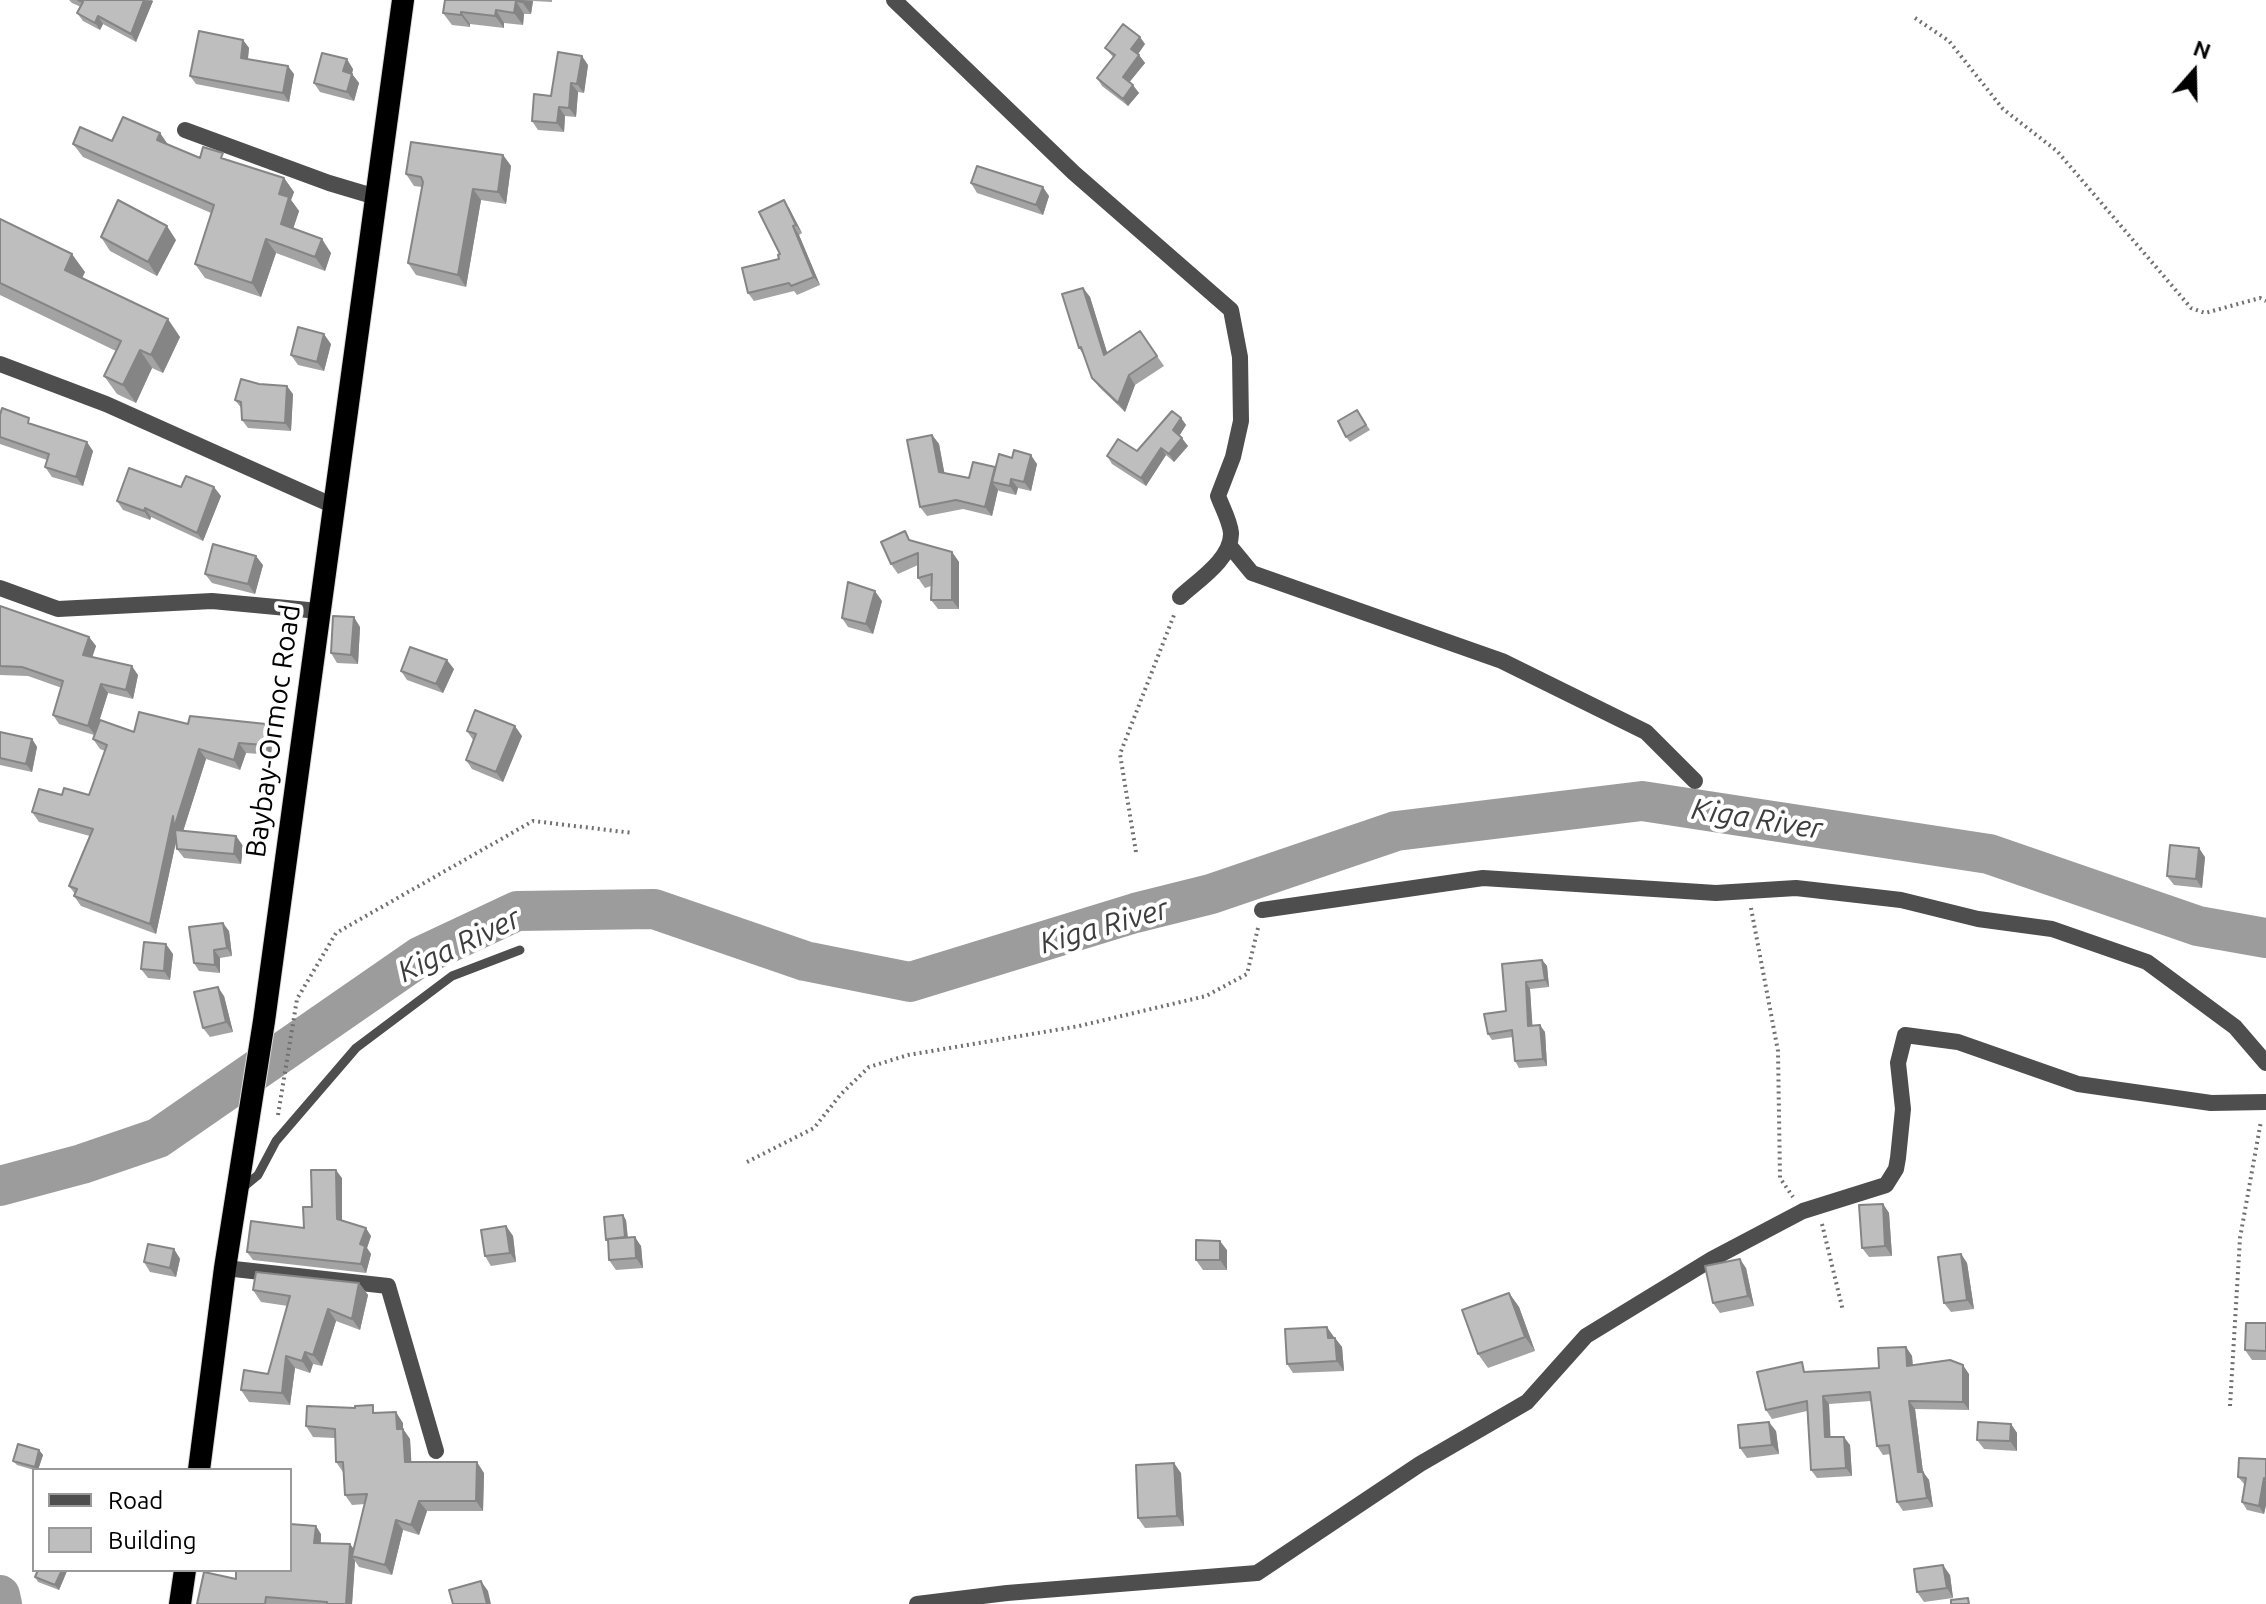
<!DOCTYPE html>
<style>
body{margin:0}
#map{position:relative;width:2266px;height:1604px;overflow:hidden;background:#fff;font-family:Ubuntu,sans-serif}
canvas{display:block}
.legend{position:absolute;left:32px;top:1468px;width:260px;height:104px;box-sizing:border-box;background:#fff;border:2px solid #999;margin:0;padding:10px 14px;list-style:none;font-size:24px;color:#000}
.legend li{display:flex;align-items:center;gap:16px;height:40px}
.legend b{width:40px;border:2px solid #999}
.north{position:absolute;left:2154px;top:32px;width:80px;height:80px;-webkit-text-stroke:6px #fff;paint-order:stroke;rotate:20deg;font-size:22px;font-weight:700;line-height:32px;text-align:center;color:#000}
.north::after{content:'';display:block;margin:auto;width:28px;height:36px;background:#000;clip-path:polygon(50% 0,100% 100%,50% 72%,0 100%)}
</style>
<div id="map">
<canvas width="2266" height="1604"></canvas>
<ul class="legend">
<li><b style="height:10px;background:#4e4e4e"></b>Road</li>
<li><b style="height:22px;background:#bebebe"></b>Building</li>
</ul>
<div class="north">N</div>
</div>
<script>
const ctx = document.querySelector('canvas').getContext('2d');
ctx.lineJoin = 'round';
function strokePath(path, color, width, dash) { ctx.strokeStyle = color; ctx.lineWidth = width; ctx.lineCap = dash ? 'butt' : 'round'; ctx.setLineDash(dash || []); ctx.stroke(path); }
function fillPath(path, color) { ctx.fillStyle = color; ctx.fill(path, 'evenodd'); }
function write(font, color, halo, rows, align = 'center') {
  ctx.font = font + ' Ubuntu,sans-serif'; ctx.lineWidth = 8; ctx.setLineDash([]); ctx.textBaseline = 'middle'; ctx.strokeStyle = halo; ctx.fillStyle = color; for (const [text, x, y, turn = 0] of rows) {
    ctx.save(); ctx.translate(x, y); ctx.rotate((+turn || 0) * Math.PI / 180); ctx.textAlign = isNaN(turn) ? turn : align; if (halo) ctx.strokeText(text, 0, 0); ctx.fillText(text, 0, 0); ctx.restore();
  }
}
strokePath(new Path2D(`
 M0,1186L82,1164L158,1138L421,956L517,911L654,909L805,961L910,982L1135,913L1211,894L1396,831L1642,801L1989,854L2198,926L2266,938
 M0,1595L2,1604`), '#9c9c9c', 40);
const trunk = new Path2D(`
 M199,1470L225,1268L264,1021L403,0
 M180,1604L185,1570`);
strokePath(trunk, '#dbdbdb', 24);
strokePath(new Path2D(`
 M1915,18L1949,41L2003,109L2057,151L2191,308L2205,313L2260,298L2266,301
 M1136,852L1120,754L1174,615
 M1751,908L1778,1051L1780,1178L1793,1197
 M278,1115L297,999L336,933L533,821L633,833
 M747,1162L814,1128L841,1094L869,1067L908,1055L1079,1026L1206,996L1247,974L1258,928
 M1822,1224L1843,1311
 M2230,1406L2240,1238L2261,1121`), '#707070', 4, [2, 4]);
strokePath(new Path2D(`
 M241,1189L258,1175L276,1141L356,1048L452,976L520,950`), '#4e4e4e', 9);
strokePath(new Path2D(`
 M894,0L1074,173L1231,310L1240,357L1241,421L1233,457L1218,496C1222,507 1230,521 1231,533C1232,559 1197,581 1180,597
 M185,130L329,183L376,197
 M0,364L106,404L334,506
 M1229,545L1252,573L1502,661L1646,732L1695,781
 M0,588L58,609L212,601L319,611
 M1262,910L1483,878L1716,893L1796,888L1901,900L1978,919L2052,929L2147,962L2235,1027L2266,1063
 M225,1268L388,1286L436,1451
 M917,1604L1007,1593L1257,1573L1420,1464L1527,1402L1586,1336L1712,1259L1803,1211L1886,1185L1896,1169L1898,1158L1903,1109L1898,1063L1905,1035L1958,1042L2078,1084L2211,1103L2266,1102`), '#4e4e4e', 16);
strokePath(trunk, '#000', 22);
fillPath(new Path2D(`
 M69,0H152L153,1L136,42L103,24L100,30L83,21L77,13L81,7L72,3Z
 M445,0H552V2L533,1L531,14H524L523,25L504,23V28L470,24V27L452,25L443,13Z
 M243,40L249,48L248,59L294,74L289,102L196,84L190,76Z
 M1145,44L1138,54L1145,63L1129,82L1139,93L1128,106L1102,86L1097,78L1113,57L1105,48Z
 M588,65L584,93L578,92L576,117L565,116L564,132L538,130L532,121L551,96Z
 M353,69L352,74L359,83L354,101L320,92L314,83Z
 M160,133L168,145L200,158L227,160L284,178L294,192L291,200L299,211L293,229L331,253L325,271L276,253L261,297L205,278L195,264L211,213L83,157L73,144L112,141Z
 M503,155L511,166L506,204L481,200L466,287L416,275L408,263L422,187L414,186L406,174Z
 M971,183L1049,196L1043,215L977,193Z
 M789,208L802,233L799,235L820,285L797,295L794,291L754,301L748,293L779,259Z
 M0,219L85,272L82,278L180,337L163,373L152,368L136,403L117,394L104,376L116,351L0,295Z
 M101,237L176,240L157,276L110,251Z
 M1083,288L1090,297L1107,353L1140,331L1164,366L1135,385L1125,412L1099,387L1092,378L1083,354L1079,348Z
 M331,344L324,371L298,365L291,355Z
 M293,394L291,431L248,428L242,420V409L235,400Z
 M1357,410L1370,430L1350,442L1346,437Z
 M0,415L35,425L93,451L83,486L52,477L45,467L47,460L0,444Z
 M1181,418L1186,425L1179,436L1188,446L1174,462L1166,455L1146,486L1112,464L1107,456L1137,451Z
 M932,435L939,444L944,473L969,478L995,467L996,468L1037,464L1031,491L1018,488L1016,495L999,491L998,490L992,516L963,509L927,516L920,507Z
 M181,487L221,496L203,541L151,517L150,520L123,510L117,501Z
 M911,541L952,552L959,562V609H938L931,600V586L925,588L918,578V565L898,574L891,564Z
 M263,565L255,594L212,583L205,574Z
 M882,601L873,634L848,627L842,618Z
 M0,606L89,637L96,646L92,657L138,675L133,699L108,693L97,727L134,732L188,724L273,734L271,755L246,753L240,770L206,759L183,831L236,836L243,846L241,864L184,858L177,849L176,841L156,934L81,906L74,896L75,894L69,886L90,836L39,822L32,812L62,795H89L105,751L100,749L93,739L94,735L59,724L53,715L62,688L28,676L0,675Z
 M360,627L358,664L337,663L331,653Z
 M454,669L443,693L407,680L401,671Z
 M467,731L522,736L503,782L472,769L466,760L473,740Z
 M0,732L32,739L37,747L32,772L0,765Z
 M2205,857L2202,888L2174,885L2167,876Z
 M229,931L232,956L220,958V973L199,971L194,963Z
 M173,954L170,980L148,978L141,969Z
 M1542,960L1547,966L1549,987L1530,989L1532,1026L1545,1032L1547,1066L1519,1068L1515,1061L1513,1037L1492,1040L1488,1034L1506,1011Z
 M224,996L233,1032L210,1037L203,1028Z
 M342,1178V1220L371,1236L367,1248L371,1254L366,1273L253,1260L247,1252L304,1228L312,1207Z
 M1883,1204L1889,1213L1892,1256L1869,1257L1862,1248Z
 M626,1220L628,1237L641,1246L643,1268L616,1270L609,1260L608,1242L606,1240Z
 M506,1226L513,1236L516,1262L491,1266L485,1256Z
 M174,1249L180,1259L176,1277L150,1272L144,1262Z
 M1227,1250V1270H1203L1196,1260Z
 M1961,1254L1967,1263L1974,1309L1951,1312L1944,1303Z
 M1746,1268L1754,1306L1720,1313L1713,1303Z
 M359,1283L368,1295L360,1330L336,1321L322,1366L313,1364L310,1373L295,1368L290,1405L249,1402L241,1390L268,1374L288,1306L261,1302L253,1290Z
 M1509,1293L1519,1307L1535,1351L1488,1368L1478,1354Z
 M2266,1323V1360H2252L2245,1350Z
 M1334,1337L1342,1347L1344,1371L1293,1373L1287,1364Z
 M1906,1347L1912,1356L1913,1365L1969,1374V1410L1915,1409L1923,1472L1929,1480L1933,1507L1903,1511L1897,1502L1891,1454L1883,1455L1877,1446L1871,1401L1829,1404L1830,1437L1850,1445L1852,1476L1817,1478L1811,1470L1807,1411L1772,1419L1766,1410L1808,1371L1879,1368Z
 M378,1413L403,1423V1429L410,1439L411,1462L484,1473L483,1511H427L419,1535L403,1530L392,1575L359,1567L355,1561L352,1604H197L236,1579L321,1534V1543L350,1544L354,1550L365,1504L352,1505L345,1495L343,1472L336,1462L335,1438L313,1437L306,1426Z
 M2011,1424L2017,1433V1451L1984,1449L1977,1440Z
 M1776,1431L1779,1454L1747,1458L1740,1448Z
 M39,1450L43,1455L38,1470H34L17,1465L13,1461Z
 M2266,1459V1505L2264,1514L2247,1510L2242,1502L2245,1485L2238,1477Z
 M1181,1473L1184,1526L1145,1528L1138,1518Z
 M38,1570H66L67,1571L59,1590L38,1582L35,1577Z
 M1950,1575L1953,1598L1924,1602L1917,1592Z`), '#a3a3a3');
fillPath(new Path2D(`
 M144,0L153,1L136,42L131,34Z
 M522,0L533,1L531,14L522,2Z
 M516,1L524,14L523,25L514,13Z
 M496,10L504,23V28L495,16Z
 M461,12L470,24V27L461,15Z
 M98,16L103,24L100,30L95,23Z
 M1140,37L1145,44L1136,57L1131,49Z
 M243,40L249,48L247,66L241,58Z
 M1139,55L1145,63L1128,84L1123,77Z
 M582,56L588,65L584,93L577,84Z
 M347,59L353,69L350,81L343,71Z
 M288,66L294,74L289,102L283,93Z
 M352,74L359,83L354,101L347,92Z
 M571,83L578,92L576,117L569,108Z
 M1133,85L1139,93L1128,106L1123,99Z
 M559,107L565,116L564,132L557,123Z
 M160,133L169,146L157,140Z
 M503,155L511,166L506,204L498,192Z
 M284,178L294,192L291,200L299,211L290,238L281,224L279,194Z
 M1043,187L1049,196L1043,215L1036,205Z
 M473,189L481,200L466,287L458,275Z
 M784,200L789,208L802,233L796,225Z
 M167,226L176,240L157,276L148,262Z
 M793,226L799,235L820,285L814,277Z
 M266,239L276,253L261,297L252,283Z
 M322,239L331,253L325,271L315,257Z
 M72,254L85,272L77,288L65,270Z
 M1083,288L1090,297L1111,365L1104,355Z
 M168,319L180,337L163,373L151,355Z
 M324,334L331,344L324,371L317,362Z
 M140,350L152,368L136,403L123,385Z
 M1129,375L1135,385L1125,412L1118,403Z
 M287,386L293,394L291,431L285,423Z
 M1181,418L1186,425L1178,438L1173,430Z
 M932,435L939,444L946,481L939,472Z
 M1182,438L1188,446L1174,462L1169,454Z
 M87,442L93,451L83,486L76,477Z
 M1161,448L1166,455L1146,486L1141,478Z
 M1031,455L1037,464L1031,491L1024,482Z
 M995,467L1001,476L992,482L998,490L992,516L985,507Z
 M1011,479L1018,488L1016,495L1010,486Z
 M214,487L221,496L203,541L197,533Z
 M145,508L151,517L150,520L144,511Z
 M952,552L959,562V609L952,600Z
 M256,556L263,565L255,594L248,584Z
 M875,591L882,601L873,634L866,624Z
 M354,617L360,627L358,664L351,655Z
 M89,637L96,646L90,664L83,655Z
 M447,660L454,669L443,693L436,684Z
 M132,666L138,675L133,699L126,690Z
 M101,684L108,693L95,735L88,726Z
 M266,724L273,734L271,755L264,745Z
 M515,726L522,736L503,782L496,772Z
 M32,739L37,747L32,772L26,764Z
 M239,743L246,753L240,770L234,760Z
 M199,749L206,759L181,838L178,833L156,934L150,924L173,816Z
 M236,836L243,846L241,864L234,854Z
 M2199,848L2205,857L2202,888L2196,879Z
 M223,923L229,931L232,956L227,948Z
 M166,944L173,954L170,980L164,971Z
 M214,950L220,958V973L215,965Z
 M1542,960L1547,966L1549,987L1545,980Z
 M1526,982L1530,989L1533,1033L1528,1026Z
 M218,987L224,996L233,1032L226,1022Z
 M1540,1025L1545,1032L1547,1066L1543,1059Z
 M336,1170L342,1178V1227L337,1219Z
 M1883,1204L1889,1213L1892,1256L1885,1246Z
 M623,1215L626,1220L628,1244L625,1239Z
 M506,1226L513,1236L516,1262L510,1253Z
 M366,1228L371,1236L367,1248L371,1254L366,1273L361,1264L360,1244Z
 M635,1237L641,1246L643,1268L636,1258Z
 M1220,1241L1227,1250V1270L1220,1260Z
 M174,1249L180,1259L176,1277L170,1268Z
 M1961,1254L1967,1263L1974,1309L1967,1300Z
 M1740,1259L1746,1268L1754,1306L1748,1296Z
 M359,1283L368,1295L360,1330L352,1319Z
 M1509,1293L1519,1307L1535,1351L1525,1337Z
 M328,1309L336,1321L322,1366L313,1355Z
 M1327,1327L1334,1337V1348L1328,1338Z
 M1335,1338L1342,1347L1344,1371L1337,1361Z
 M1906,1347L1912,1356L1913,1375L1907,1366Z
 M305,1352L313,1364L310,1373L302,1361Z
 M286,1356L295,1368L290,1405L282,1393Z
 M1963,1365L1969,1374V1410L1963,1402Z
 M1823,1396L1829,1404L1831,1446L1825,1437Z
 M1909,1401L1915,1409L1923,1472L1929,1480L1933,1507L1927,1498L1918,1472Z
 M396,1412L403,1423V1429L410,1439L412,1472L405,1462L397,1429Z
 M1769,1422L1776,1431L1779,1454L1772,1445Z
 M2011,1424L2017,1433V1451L2010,1441Z
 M1844,1437L1850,1445L1852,1476L1846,1468Z
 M39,1450L43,1455L38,1470H37L35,1467Z
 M477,1462L484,1473L483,1511L476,1501Z
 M1174,1463L1181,1473L1184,1526L1177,1516Z
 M2264,1478L2266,1481V1505L2264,1514L2259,1506Z
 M419,1501L427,1511L419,1535L411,1525Z
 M396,1520L403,1530L392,1575L385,1565Z
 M316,1526L321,1534L320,1551L314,1543Z
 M350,1544L356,1552L352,1556L355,1561L352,1604H346Z
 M1943,1565L1950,1575L1953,1598L1947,1588Z
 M62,1570H66L67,1571L59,1590L55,1585Z
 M481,1581L488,1591L491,1604H487Z`), '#858585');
const building = new Path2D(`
 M78,0H144L131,34L98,16L95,23L77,13L83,2Z
 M445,0H522V2L516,1L514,13L496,10L495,16L461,12V15L443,13Z
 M1123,24L1140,37L1131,49L1139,55L1123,77L1133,85L1123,99L1097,78L1115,55L1105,48Z
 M199,31L243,40L241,58L288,66L283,93L190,76Z
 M558,52L582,56L577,84L571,83L569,108L559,107L557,123L532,121L534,94L551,96Z
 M322,53L347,59L343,71L352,74L347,92L314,83Z
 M123,117L160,133L157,140L200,158L203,147L223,153L221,158L284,178L279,194L289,197L281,224L322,239L315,257L266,239L252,283L195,264L214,205L73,144L80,127L112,141Z
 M411,142L503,155L498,192L473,189L458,275L408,263L423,182L421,177L406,174Z
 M977,166L1043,187L1036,205L971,183Z
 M118,200L167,226L148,262L101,237Z
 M784,200L796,225L793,226L814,277L791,286L789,283L748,293L742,268L779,259L778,255L780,254L759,212Z
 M0,219L72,254L65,270L168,319L151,355L140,350L123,385L104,376L121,341L0,283Z
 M1083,288L1104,355L1140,331L1157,356L1129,375L1118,403L1092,378L1081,347L1079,348L1062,294Z
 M298,327L324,334L317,362L291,355Z
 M241,379L259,384L287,386L285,423L242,420L241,402L235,400Z
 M2,408L29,418L28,423L87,442L76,477L45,467L49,454L0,437V415Z
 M1357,410L1366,425L1346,437L1338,421Z
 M1172,411L1181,418L1173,430L1182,438L1169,454L1161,448L1141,478L1107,456L1118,439L1137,451Z
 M932,435L939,472L969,478L973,462L995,467L985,507L956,500L920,507L907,440Z
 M1014,450L1031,455L1024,482L1011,479L1010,486L992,482L999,454L1012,458Z
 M129,468L181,487L186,476L214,487L197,533L145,508L144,511L117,501Z
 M905,531L909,540L952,552V600H931L932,574L918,578V553L891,564L881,542Z
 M213,544L256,556L248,584L205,574Z
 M848,582L875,591L866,624L842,618Z
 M0,606L89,637L83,655L132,666L126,690L101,684L88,726L53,715L63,681L22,667L0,666Z
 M333,616L354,617L351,655L331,653Z
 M410,647L447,660L436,684L401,671Z
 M475,710L515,726L496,772L466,760L476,734L467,731Z
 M139,712L188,724L190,716L266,724L264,745L239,743L234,760L199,749L174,828L173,816L150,924L74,896L77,889L69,886L93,829L32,812L39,789L62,795L64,788L89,795L107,745L93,739L100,720L134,732Z
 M0,732L32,739L26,764L0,758Z
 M175,830L236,836L234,854L177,849Z
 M2170,845L2199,848L2196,879L2167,876Z
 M223,923L227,948L214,950L215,965L194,963L189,927Z
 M144,942L166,944L164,971L141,969Z
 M1542,960L1545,980L1526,982L1528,1026L1540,1025L1543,1059L1515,1061L1512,1030L1488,1034L1484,1014L1506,1011L1502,964Z
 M218,987L226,1022L203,1028L194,992Z
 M311,1170H336L337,1219L366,1228L360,1244L365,1246L361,1264L247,1252L251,1221L304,1228L303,1207H312Z
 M1883,1204L1885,1246L1862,1248L1859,1205Z
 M623,1215L625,1237L608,1239L606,1240L604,1217Z
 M506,1226L510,1253L485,1256L481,1230Z
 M635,1237L636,1258L609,1260L608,1239Z
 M1196,1240L1220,1241V1260H1196Z
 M148,1244L174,1249L170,1268L144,1262Z
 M1961,1254L1967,1300L1944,1303L1938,1257Z
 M1740,1259L1748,1296L1713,1303L1705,1266Z
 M256,1272L359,1283L352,1319L328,1309L313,1355L305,1352L302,1361L286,1356L282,1393L241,1390L244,1370L268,1374L290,1296L253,1290Z
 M1509,1293L1525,1337L1478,1354L1462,1310Z
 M2246,1323H2266V1351L2245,1350Z
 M1327,1327L1328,1338H1335L1337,1361L1287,1364L1285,1329Z
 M1906,1347L1907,1366L1950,1360L1963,1365V1402L1909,1401L1918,1472H1923L1927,1498L1897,1502L1889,1445L1877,1446L1870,1392L1823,1396L1825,1437H1844L1846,1468L1811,1470L1807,1401L1766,1410L1757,1372L1802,1362L1804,1372L1879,1368L1878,1348Z
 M373,1405V1413L396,1412L397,1429H403L405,1462H477L476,1501H419L411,1525L396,1520L385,1565L352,1556L367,1494L345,1495L343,1462H336L335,1429L306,1426L307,1406L355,1408V1406Z
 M1769,1422L1772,1445L1740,1448L1738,1425Z
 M1978,1422L2011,1424L2010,1441L1977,1440Z
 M18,1444L39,1450L35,1467L13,1461Z
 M2239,1458L2266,1459V1479L2264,1478L2259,1506L2242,1502L2246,1478L2238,1477Z
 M1174,1463L1177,1516L1138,1518L1136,1465Z
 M290,1524L316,1526L314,1543L350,1544L346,1604H327V1602L266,1597L265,1604H197L204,1572L236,1579V1570H290Z
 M1943,1565L1947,1588L1917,1592L1914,1569Z
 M38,1570H62L55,1585L35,1577Z
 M481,1581L487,1604H453L449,1590Z
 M1968,1598L1969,1604H1951V1600Z`);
fillPath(building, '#bebebe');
strokePath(building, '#858585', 2);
write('28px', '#000', '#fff', [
 ["Baybay-Ormoc Road",273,731,-82]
]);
write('italic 30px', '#3d3d3d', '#fff', [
 ["Kiga River",1757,819,9],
 ["Kiga River",1104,926,-16],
 ["Kiga River",459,945,-26]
]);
</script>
